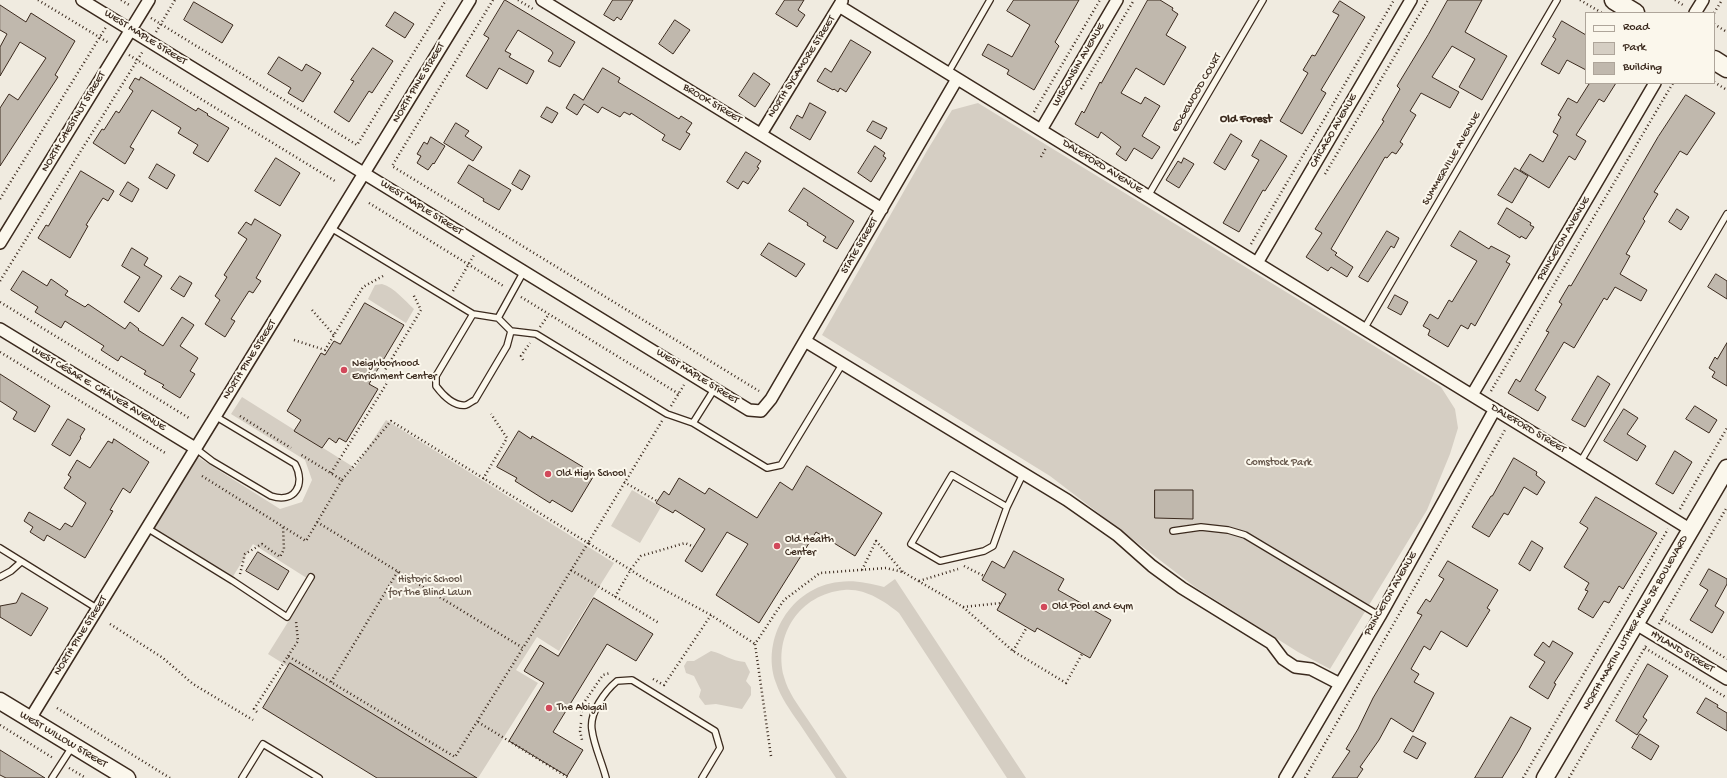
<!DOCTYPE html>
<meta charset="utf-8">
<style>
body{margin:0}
#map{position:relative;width:1727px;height:778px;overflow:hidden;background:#f0ebe0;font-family:"Gochi Hand",sans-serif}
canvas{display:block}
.legend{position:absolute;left:1585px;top:12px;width:130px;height:72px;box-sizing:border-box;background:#fbf7ec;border:1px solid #aea59a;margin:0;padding:5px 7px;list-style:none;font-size:12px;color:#3b2a1e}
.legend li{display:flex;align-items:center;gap:8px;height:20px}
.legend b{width:20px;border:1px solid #aea59a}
</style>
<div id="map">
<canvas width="1727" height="778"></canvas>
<ul class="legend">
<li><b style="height:5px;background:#fbf7ec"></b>Road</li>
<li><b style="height:11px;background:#d5cec3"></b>Park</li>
<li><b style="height:11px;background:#c0b8ad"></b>Building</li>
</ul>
</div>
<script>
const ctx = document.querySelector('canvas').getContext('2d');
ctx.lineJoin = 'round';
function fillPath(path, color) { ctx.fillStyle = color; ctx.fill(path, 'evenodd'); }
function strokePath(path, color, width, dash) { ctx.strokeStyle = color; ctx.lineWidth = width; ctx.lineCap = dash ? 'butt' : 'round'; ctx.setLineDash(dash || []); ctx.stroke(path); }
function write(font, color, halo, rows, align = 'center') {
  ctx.font = font + ' "Gochi Hand",sans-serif'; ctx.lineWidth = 4; ctx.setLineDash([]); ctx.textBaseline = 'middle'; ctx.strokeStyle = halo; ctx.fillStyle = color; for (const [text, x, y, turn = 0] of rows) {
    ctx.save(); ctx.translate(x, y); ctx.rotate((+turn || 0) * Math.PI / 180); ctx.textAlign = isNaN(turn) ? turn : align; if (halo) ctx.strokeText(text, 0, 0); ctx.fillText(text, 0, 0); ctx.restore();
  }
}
fillPath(new Path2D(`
 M978,103L1441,387L1455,409L1458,428L1450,454L1427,510L1330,669L1298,652L1195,587L1050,476L822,335L928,149L952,110Z
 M382,284C395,288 404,300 414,309L406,323L368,299L375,285Z
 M242,397L355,468L386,420L614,563L559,651L537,637L516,670L538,683L478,778H466L268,654L313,582L253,544L232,578L151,528L196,456L280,509L302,502L312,480L305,460L231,414Z
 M632,490L661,507L640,543L611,526Z
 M895,579L1026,778H1007L899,613C884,601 865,588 844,590C800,594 773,635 784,677C788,692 798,705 806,717C820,737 833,758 847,778H836C824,760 811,741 799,723C790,710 781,698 776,683C760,639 791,587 839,582C854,580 868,583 884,587Z
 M711,651C724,654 730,661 745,662L750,672L746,681L751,687V695L742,709L716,704L705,705L699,697L701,690L694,676L686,673L684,666L687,661H694Z`), '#d5cec3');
const building = new Path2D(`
 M505,0L575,42L560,67L548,61L553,53L551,50L518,30L505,51L511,54L509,57L534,71L527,84L499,68L487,89L466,76L489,38L484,35Z
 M613,0H633L621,20L617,17L614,21L604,15Z
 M785,0H804L798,10L805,15L797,27L776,14Z
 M1014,0H1079L1055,42L1059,46L1034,90L1007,74L1009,70L982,55L988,44L1012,57L1030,25L1007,11Z
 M1148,0H1160L1173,8L1172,10L1178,14L1166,35L1186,47L1164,85L1136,68L1121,93L1141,104L1145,97L1160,106L1142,136L1160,147L1152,159L1134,148L1126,161L1116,154L1121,147L1101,132L1098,138L1075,124L1082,111L1084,113L1100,82L1101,83Z
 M1448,0H1482L1465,32L1507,56L1482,100L1459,87L1475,59L1452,46L1432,77L1459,92L1450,108L1421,93L1410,111L1416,115L1400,142L1403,144L1396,154L1392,152L1387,158L1385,157L1331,249L1337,253L1335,255L1353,267L1347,277L1331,267L1328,271L1306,257L1322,233L1315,229L1384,121L1382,120L1400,89L1397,86L1428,35Z
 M1340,1L1365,17L1321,90L1326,93L1302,134L1280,121L1308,73L1303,70L1312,55L1315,56L1339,15L1333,12Z
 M194,2L233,25L222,43L184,20Z
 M0,5L26,22L31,13L75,41L55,75L58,77L0,166V108L9,94L18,100L46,58L20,42L0,76V47L7,34L0,30Z
 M395,12L414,24L405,38L386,26Z
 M675,20L690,30L673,54L659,44Z
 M1562,21L1586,35V70L1567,60L1559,74L1541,64L1556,39L1553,37Z
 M851,40L871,52L846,92L840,88L838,92L834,89L833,90L817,81L825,68L831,72Z
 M373,48L393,61L372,93L369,91L349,122L334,112L354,81L351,80Z
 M279,57L302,71L306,64L321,73L303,102L288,93L291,88L268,74Z
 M603,68L620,78L618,82L679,119L681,116L692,123L686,132L690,134L680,150L662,140L665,135L631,113L630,115L624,112L620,117L602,107L598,113L584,104L577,115L566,108L574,94L583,100Z
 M754,73L770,84L755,107L739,96Z
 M141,77L196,111L198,108L208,114L207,115L229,128L208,162L193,153L198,145L178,133L181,128L152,110L130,147L134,149L125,164L93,143L102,129L104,130L116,111L119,113L133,91L129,88L135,78L139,80Z
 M1587,83H1616L1604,102L1599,99L1576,135L1586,141L1575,160L1569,156L1549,188L1520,170L1530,154L1543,162L1558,135L1553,132L1561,117L1558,115L1568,98L1577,103L1589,84Z
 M1686,95L1715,113L1687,155L1680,151L1654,192L1658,194L1643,219L1645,221L1626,254L1630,256L1620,274L1647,290L1641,301L1615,287L1607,300L1604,298L1574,348L1564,342L1535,390L1546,397L1538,411L1508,393L1516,379L1520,382L1549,332L1546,331L1562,304L1559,302L1569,285L1571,286L1658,137Z
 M810,103L826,112L810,140L790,128L797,115L802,118Z
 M547,107L558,113L552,123L541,117Z
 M873,121L887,128L881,139L867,131Z
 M456,123L469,131L465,136L482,147L473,161L444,143Z
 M1231,134L1242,141L1225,170L1214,163Z
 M431,137L445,146L434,164L433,163L428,170L417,163L421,156L417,154L424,142L427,144Z
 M1261,140L1287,156L1265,191L1263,190L1239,232L1223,223L1259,160L1252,156Z
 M875,146L885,153L883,156L886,158L871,182L858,173Z
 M746,152L761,161L757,167L759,168L748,184L743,181L738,189L727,182Z
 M276,158L300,173L280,206L255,191Z
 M1184,158L1194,164L1179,188L1166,180L1178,161L1181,163Z
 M157,164L175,175L167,189L149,178Z
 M469,165L511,190L499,210L483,201L484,199L458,183Z
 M1515,168L1528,176L1512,203L1498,195Z
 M520,170L530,176L522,190L512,184Z
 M81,171L114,191L108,201L103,198L101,201L86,225L88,226L70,258L38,238L46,225L48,226Z
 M128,182L139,189L132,202L120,195Z
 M804,188L854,221L837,249L823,241L826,237L807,225L808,223L789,211Z
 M1507,208L1531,223L1530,225L1534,227L1526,239L1521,236L1520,238L1498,224Z
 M1677,209L1689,217L1681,230L1669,222Z
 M255,219L281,235L256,278L261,281L253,293L249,291L231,319L235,321L225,337L205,324L220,300L215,296L227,277L224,275L247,239L238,233L246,222L251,225Z
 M1387,231L1399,238L1394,248L1391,246L1368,282L1359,277Z
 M1460,231L1489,249L1491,246L1510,256L1506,262L1510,264L1475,326L1471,323L1468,329L1461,325L1448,347L1428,335L1430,330L1423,326L1430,314L1438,319L1449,300L1452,302L1477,261L1451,246Z
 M769,243L805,264L796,277L761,255Z
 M132,248L148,258L144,265L162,276L139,312L124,302L140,277L122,266Z
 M23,271L47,286L51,279L68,291L65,295L85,307L88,304L125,329L130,322L139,329L138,330L163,346L182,317L194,325L180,346L198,358L190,371L195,374L180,398L162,387L164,385L144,374L146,371L121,356L118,361L101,350L104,346L65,321L61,328L35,312L38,307L11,290Z
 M1716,274L1727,281V299L1708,287Z
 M180,276L192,283L184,297L171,289Z
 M1395,295L1408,302L1401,315L1388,308Z
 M365,303L404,325L369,384L378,389L346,442L339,438L336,443L329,438L322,448L294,431L301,420L287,411L321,353L325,355L334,341L340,344Z
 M1727,343V386L1712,377L1715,372L1709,368L1715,357L1717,359Z
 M0,374L50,406L35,432L13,419L17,412L0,401Z
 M1598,376L1610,384L1585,427L1572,420Z
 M1695,406L1717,420L1709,433L1686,419Z
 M1624,409L1638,418L1627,434L1646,446L1637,461L1604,441Z
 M68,419L85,429L80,437L81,438L70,456L52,445Z
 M519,431L531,439L532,436L583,467L581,470L593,477L572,512L552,500L550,503L515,481L517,478L497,467Z
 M114,439L149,462L130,493L123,488L110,510L113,511L85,558L47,535L44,541L30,532L33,527L24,521L29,512L60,530L65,523L72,527L86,503L64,488L71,477L68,475L77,460L90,468L108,441L112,443Z
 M1675,451L1692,462L1673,494L1656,484Z
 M1514,458L1537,472L1536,475L1545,482L1537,495L1524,487L1508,515L1504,513L1489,537L1472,527L1491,496H1492Z
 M807,466L882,513L855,556L816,532L759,623L716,595L748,544L727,532L702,572L685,561L705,529L675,510L673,513L656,503L664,491L669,495L679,478L705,494L709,488L757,518L780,482L792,490Z
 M1155,490H1193V519L1155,518Z
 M1596,497L1657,533L1623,589L1619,586L1609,603L1604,601L1593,618L1578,609L1588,591L1585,590L1589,583L1564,567L1588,528L1580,523Z
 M1532,541L1543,548L1530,571L1519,564Z
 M1014,551L1064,579L1058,590L1111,620L1090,658L1037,628L1035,632L997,610L1006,594L982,580L992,561L1004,568Z
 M258,552L289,571L278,590L246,571Z
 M1448,561L1498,590L1487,608L1490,610L1467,647L1441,631L1430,650L1424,646L1411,669L1419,674L1414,682L1434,693L1413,732L1391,718L1379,740L1360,767L1363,769L1357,778H1332L1350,751L1346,749L1358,729L1373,698L1422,615L1417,613L1426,599L1430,602L1444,579L1439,576Z
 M1709,569L1727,579V584L1715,606L1724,612L1712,633L1690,620L1708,590L1700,585Z
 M22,593L48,608L31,636L0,617V606L16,603Z
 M594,598L653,634L636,661L607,644L553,732L583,750L567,776L509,741L544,683L524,671L540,645L558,656Z
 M1553,641L1573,653L1554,683L1556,684L1548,699L1529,687L1545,662L1534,655L1543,642L1549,647Z
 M290,663L477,778H377L263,708Z
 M1648,664L1668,676L1643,717L1647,720L1637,735L1616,721Z
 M1706,698L1718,705L1717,707L1727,713V731L1697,713Z
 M1511,717L1531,728L1519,750L1502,778H1475Z
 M1640,734L1659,746L1651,760L1632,748Z
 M1413,736L1426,743L1417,759L1404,752Z
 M0,750L45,778H6L0,775Z`);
fillPath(building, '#c0b8ad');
strokePath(building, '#3b2a1e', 1);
const lane = new Path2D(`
 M948,73L990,0
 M1148,196L1263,0
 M331,228L473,314
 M473,314L498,318L511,331L507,346L475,400C472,401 469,404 466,405C454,407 442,394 436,386V376Z
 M498,318L524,271
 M1364,329L1557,0
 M511,331L536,334L667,414L693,423L767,468L781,465L843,363
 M693,423L715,388
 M195,448L212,461L271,496C295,504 306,484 295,464L215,416
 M1581,461L1727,214
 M1007,507L952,475L911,544L940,561L984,551L993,546L1007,507L1023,474
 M147,528L233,581L287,617L311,577
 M1173,531L1201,527L1228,530L1245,535L1380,616
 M0,548L98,609
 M0,577L11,571L21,562
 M52,778L72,747
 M242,778L263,744L319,778
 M606,778C602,762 594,746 592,730C589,713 605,691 617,681L632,680L715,731L720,748L702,778`);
const street = new Path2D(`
 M82,0L749,410L761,411L771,399L957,79
 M542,0L882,209
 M839,6L1691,530
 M1695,13L1703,0
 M1041,130L1117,0
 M761,134L842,1
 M0,243L149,0
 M1257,263L1411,0
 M0,329L195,448
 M805,341L1067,500L1117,535L1152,566L1182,588L1271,643L1283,659L1295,667L1311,669L1340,684
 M1472,395L1655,83
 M1636,624L1727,679
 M30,719L470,0
 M1285,778L1380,616L1495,409`);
const secondary = new Path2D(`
 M0,701L127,778
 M1545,778L1727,468`);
const primary = new Path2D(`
 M1614,0L1635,13
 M1714,60L1727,68`);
strokePath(lane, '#3b2a1e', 8);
strokePath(street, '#3b2a1e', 14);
strokePath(secondary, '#3b2a1e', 19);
strokePath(primary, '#3b2a1e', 21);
strokePath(new Path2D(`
 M38,0L109,43
 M121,0L131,6
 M493,0L392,166L759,391
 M518,0L533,9
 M1580,0L1602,13
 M1675,0L1683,5L1684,4
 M1714,13L1722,0
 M151,18L357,145L446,0
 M1714,24L1727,32
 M156,32L175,0
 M129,55L335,181
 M1714,82L1727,90
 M1081,89L1134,0
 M1034,112L1100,0
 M1041,157L1046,148
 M1325,174L1428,0
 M0,199L106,27
 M369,203L505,287
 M1251,244L1394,0
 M0,281L143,51
 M453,291L474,255
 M521,297L679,394
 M0,302L189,418
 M312,310L334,335
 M540,327L549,314
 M294,340L325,350L363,287L383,276
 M0,352L167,454
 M523,360L521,356L530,343
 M1491,391L1673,83
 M671,406L684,385
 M240,416L291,448
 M662,421L588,543L648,581L711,615L755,644
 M331,473L387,383L385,370L421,310L413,294
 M202,476L306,541L342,480L300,454
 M483,479L507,438L491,414
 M624,482L657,501
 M1680,509L1727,428
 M317,522L523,648L588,543L391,421L342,480
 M964,566L984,576
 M571,570L659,623
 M862,570L876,541L903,572
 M240,574L245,554L262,544L280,557L284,549L283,527
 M919,581L958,569
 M615,597L631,569L641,556L685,543L694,547
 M963,607L1001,603
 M1662,619L1727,659
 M110,624L163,658L193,684L253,720
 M1659,624L1727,507
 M1645,648L1727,698
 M1013,651L1027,627
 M288,656L298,641L296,621
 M653,679L664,685L711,615
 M331,682L398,571
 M57,708L170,778
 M257,712L254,709L288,656L455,757L523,648
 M581,716L583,704L603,675L610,673
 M478,722L569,778
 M581,723L580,731L582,740
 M0,725L53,758
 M771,756L755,644L784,600L820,573L886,568L903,572L963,607L1013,651L1066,683L1082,654
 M69,768L86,778
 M1305,778L1505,430
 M1523,778L1668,529
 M1569,778L1647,644`), '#3b2a1e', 2.5, [1, 3]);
strokePath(lane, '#fbf7ec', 5.5);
strokePath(street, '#fbf7ec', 11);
strokePath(secondary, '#fbf7ec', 16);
strokePath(primary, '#fbf7ec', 18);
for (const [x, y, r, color] of [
 [344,370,4,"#d1495b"],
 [548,474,4,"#d1495b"],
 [777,546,4,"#d1495b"],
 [1044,607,4,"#d1495b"],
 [549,708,4,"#d1495b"]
]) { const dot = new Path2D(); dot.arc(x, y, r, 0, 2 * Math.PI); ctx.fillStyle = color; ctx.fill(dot); strokePath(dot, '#fbf7ec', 1.5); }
write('11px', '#3b2a1e', '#fbf7ec', [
 ["WEST MAPLE STREET",145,38,32],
 ["WISCONSIN AVENUE",1079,65,-60],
 ["NORTH SYCAMORE STREET",802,67,-58],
 ["NORTH PINE STREET",419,83,-59],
 ["EDGEWOOD COURT",1197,93,-60],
 ["BROOK STREET",712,104,31],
 ["NORTH CHESTNUT STREET",74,122,-59],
 ["CHICAGO AVENUE",1334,131,-60],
 ["SUMMERVILLE AVENUE",1452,159,-60],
 ["DALEFORD AVENUE",1102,167,32],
 ["WEST MAPLE STREET",421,208,32],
 ["PRINCETON AVENUE",1564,239,-60],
 ["STATE STREET",860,246,-60],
 ["NORTH PINE STREET",250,360,-58],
 ["WEST MAPLE STREET",697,377,32],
 ["WEST CÉSAR E. CHÁVEZ AVENUE",98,389,31],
 ["DALEFORD STREET",1528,429,31],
 ["PRINCETON AVENUE",1391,594,-60],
 ["NORTH MARTIN LUTHER KING JR BOULEVARD",1636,623,-60],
 ["NORTH PINE STREET",81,636,-58],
 ["HYLAND STREET",1682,652,31],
 ["WEST WILLOW STREET",63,740,31]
]);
write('11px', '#3b2a1e', '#fbf7ec', [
 ["Neighborhood",352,364],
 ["Enrichment Center",352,377],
 ["Old High School",556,474],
 ["Old Health",785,540],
 ["Center",785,553],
 ["Old Pool and Gym",1052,607],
 ["The Abigail",557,708]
], 'left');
write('11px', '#625347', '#fbf7ec', [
 ["Comstock Park",1279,463],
 ["Historic School",430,580],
 ["for the Blind Lawn",430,593]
]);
write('bold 12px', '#3b2a1e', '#fbf7ec', [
 ["Old Forest",1246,120]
]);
</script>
